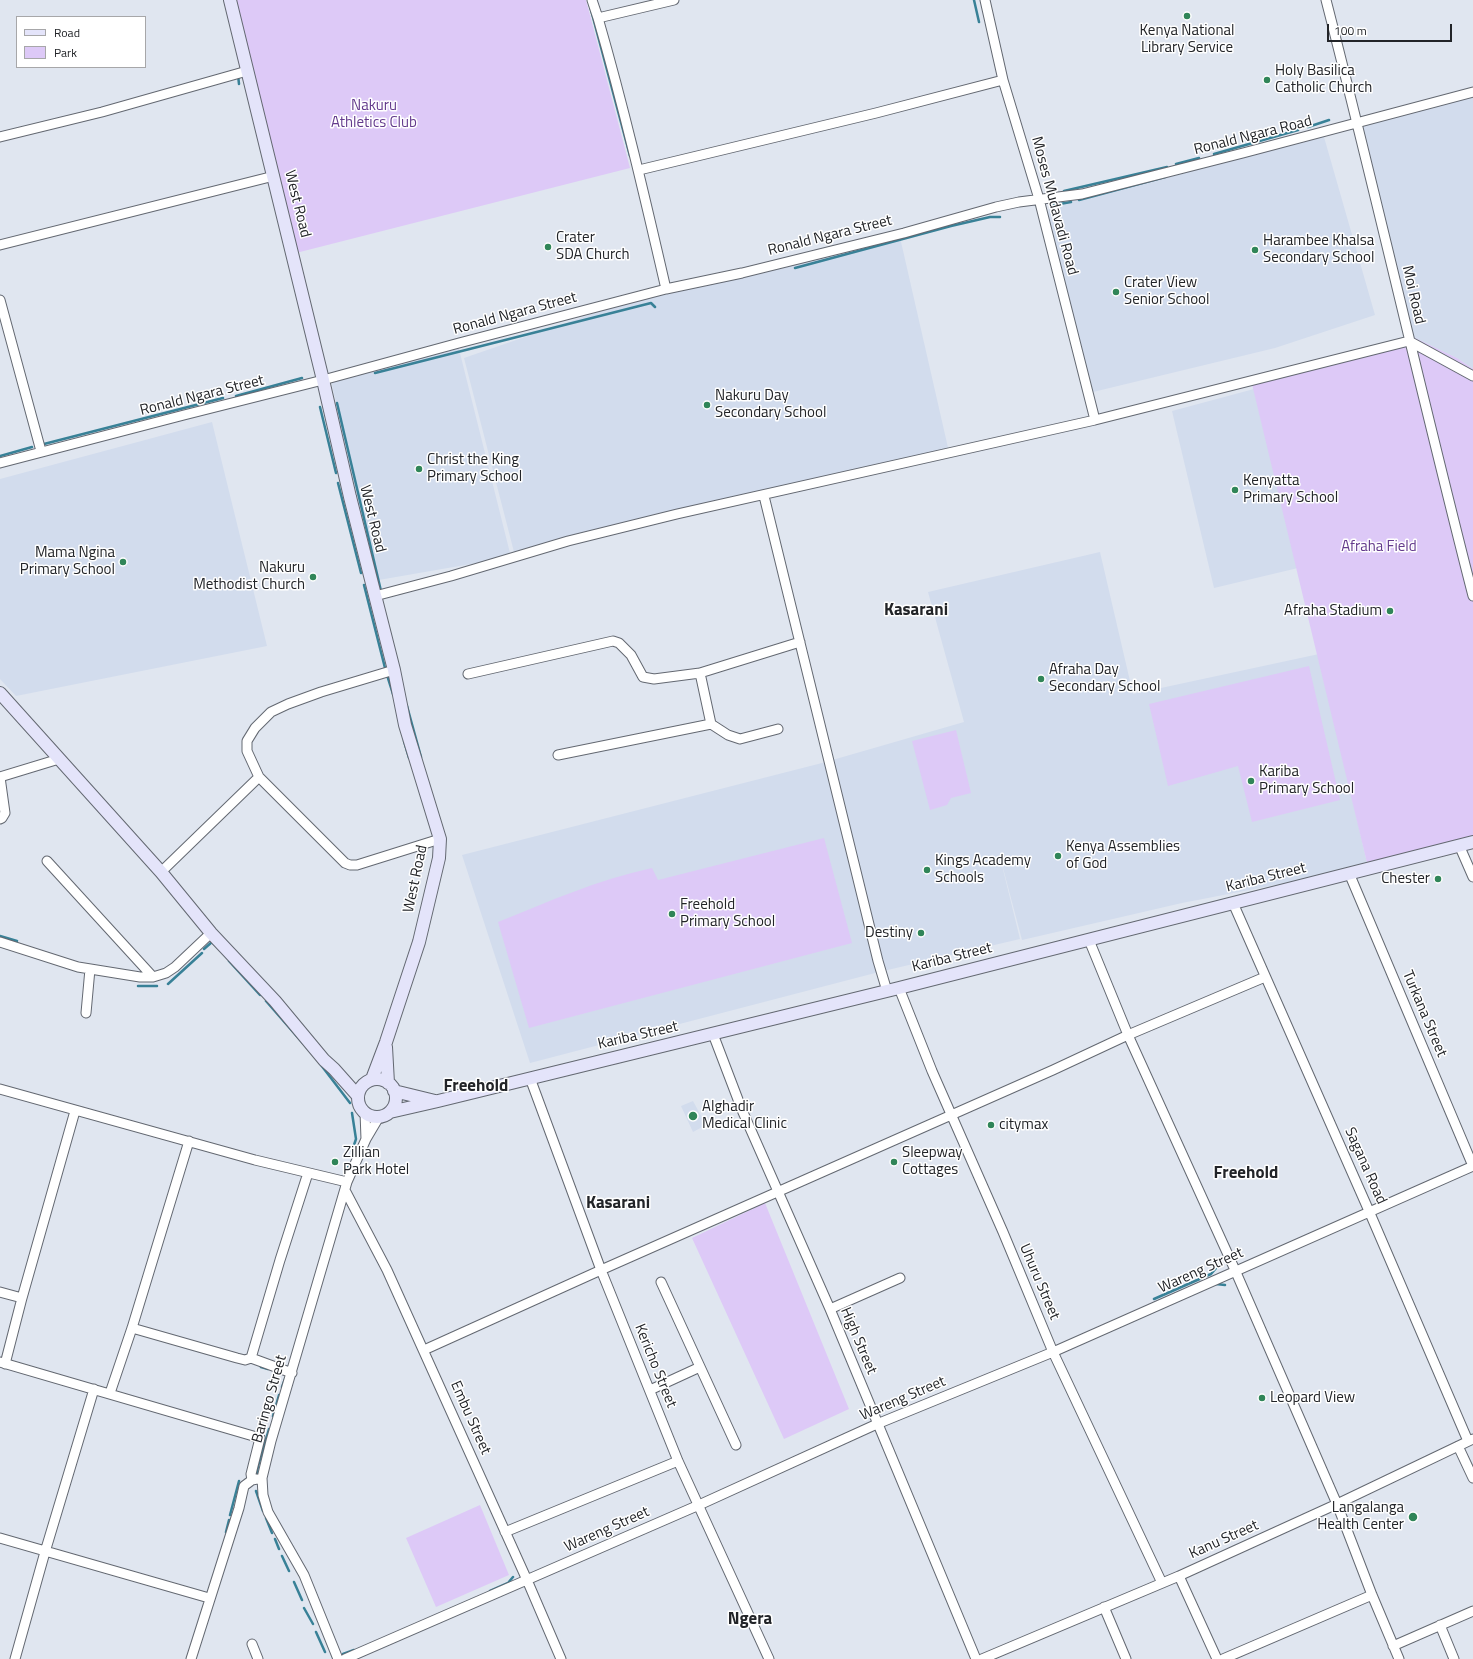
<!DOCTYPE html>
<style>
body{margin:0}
#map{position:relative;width:1473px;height:1659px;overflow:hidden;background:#e0e6f0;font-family:"Titillium Web",sans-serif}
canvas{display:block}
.legend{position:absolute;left:16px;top:16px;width:130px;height:52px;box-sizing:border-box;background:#fff;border:1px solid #a7a7a9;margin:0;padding:5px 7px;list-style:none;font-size:12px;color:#222428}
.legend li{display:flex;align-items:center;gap:8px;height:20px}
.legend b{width:20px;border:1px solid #a7a7a9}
.scale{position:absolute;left:1327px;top:24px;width:125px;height:18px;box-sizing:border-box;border:2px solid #222428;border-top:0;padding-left:5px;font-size:12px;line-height:14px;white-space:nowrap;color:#222428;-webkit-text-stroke:3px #fff;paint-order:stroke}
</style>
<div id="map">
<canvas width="1473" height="1659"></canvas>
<ul class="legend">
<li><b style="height:5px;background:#e4e4fa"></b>Road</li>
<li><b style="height:11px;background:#ddc9f7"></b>Park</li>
</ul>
<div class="scale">100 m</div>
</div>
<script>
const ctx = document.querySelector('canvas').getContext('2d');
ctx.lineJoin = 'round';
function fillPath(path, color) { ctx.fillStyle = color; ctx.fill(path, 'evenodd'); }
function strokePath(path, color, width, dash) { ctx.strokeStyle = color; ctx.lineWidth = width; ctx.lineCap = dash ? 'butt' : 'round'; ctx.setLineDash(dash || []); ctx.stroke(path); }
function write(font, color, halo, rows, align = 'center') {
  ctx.font = font + ' "Titillium Web",sans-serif'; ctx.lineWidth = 3; ctx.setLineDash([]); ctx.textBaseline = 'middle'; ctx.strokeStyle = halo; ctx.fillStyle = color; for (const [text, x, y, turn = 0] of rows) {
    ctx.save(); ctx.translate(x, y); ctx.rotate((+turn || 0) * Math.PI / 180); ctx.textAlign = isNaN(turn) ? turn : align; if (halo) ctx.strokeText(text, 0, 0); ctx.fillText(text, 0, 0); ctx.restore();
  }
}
fillPath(new Path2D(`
 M1473,87V369L1457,358L1413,337L1357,124Z
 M1324,137L1375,315L1275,348L1093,392L1048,214L1049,209L1055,205L1138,185Z
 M899,233L949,452L514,552L464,358L667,288Z
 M458,345L511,557L373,581L331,380Z
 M1254,389L1298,568L1214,588L1172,411Z
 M212,422L267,646L16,696L0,679V479Z
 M1100,552L1133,694L1319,654L1368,867L1182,903L1022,940L998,849L1020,939L879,972L530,1063L462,855L822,763L964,722L928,592Z
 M693,1101L706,1125L693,1132L681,1106Z`), '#d2dced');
fillPath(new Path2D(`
 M225,0H586L630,168L292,254Z
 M1413,337L1457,358L1473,369V843L1368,867L1251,380Z
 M1309,666L1340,800L1252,822L1238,766L1168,786L1149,704Z
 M956,730L971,793L951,798L947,805L930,810L912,741Z
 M824,838L852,943L529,1028L498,922C550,901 597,880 652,868L658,880Z
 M765,1203L849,1409L784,1439L692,1238Z
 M480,1505L509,1575L436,1607L406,1538Z`), '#ddc9f7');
strokePath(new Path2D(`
 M974,0L979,22
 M590,6L630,156
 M238,75L239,84
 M1308,127L1329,120
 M1214,154L1298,130
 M1176,164L1199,158
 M1064,191L1167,167
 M1079,200L1165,177
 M1054,205L1071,202
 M795,268L951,226L990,217H1000
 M375,373L651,303L655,307
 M236,396L302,378
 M337,403L381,591
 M320,407L336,473
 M44,444L223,398
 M0,456L32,447
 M338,483L361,573
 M364,585L385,668
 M387,675L393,694
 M407,706L421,757
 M404,741L409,758
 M0,936L17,941
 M204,949L212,942L214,944
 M229,961L260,995
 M168,984L202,953
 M138,986H157
 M266,1001L308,1049
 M321,1065L350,1103
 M352,1151L356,1139L352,1113
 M346,1173L347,1167
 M1216,1284L1225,1285
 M1154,1299L1211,1274L1217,1267
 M261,1367L268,1369
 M282,1387L285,1379
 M273,1416L279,1395
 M256,1477L258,1466L269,1429
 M256,1491L263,1511
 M230,1515L239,1481
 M266,1518L272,1533
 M226,1532L229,1520
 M275,1539L279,1549
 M282,1556L289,1571
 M294,1582L302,1600
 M490,1591L508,1583L513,1577
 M304,1608L313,1624
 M316,1632L325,1652
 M343,1654L354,1650`), '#388197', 2.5);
const street = new Path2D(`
 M592,0L598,18
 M985,0L1003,80L1039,199L1095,420
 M1326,0C1377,198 1422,398 1473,596
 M0,137L102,112L247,71
 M639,170L876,113L1003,80
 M0,245L274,176
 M666,289C645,198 624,108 598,18L674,0
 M0,300L41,451
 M0,463L184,415L323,380L459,343L666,289L742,273L904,233L996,207L1019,202L1082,194L1243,153L1473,92
 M764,496L878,961L887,991
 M375,596L451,576L568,541L677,514L1095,420L1409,341L1473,376
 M468,674L613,641L619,643L631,655L643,677L654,679L700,673L800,642
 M711,724L728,735L740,739L778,729
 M558,755L711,724L700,673
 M0,777L59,759
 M259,777L247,751V741L255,728L271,712L288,704L321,692L394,670
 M0,819L2,818L5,813L0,777
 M1459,845L1473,877
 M47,861L153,977
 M161,872L259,777L345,863L350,865H357L440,839
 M1349,873L1473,1166
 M1233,903L1369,1211L1468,1441
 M1089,940L1128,1035L1235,1270L1337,1504L1372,1595L1399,1659
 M0,942L78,967L140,977H153L166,973L175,967L211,933
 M899,988L932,1071L1003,1232L1053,1352L1162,1583
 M86,1013L90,969
 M713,1034L742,1110L830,1309L976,1659
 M530,1078L601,1270L678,1461L769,1659
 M0,1089L255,1160L347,1182
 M365,1112L366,1139
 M346,1192L387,1270L527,1580L561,1659
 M661,1282L736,1445
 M0,1292L22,1298
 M830,1309L900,1278
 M132,1328L237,1358L245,1360L251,1358L280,1260L308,1173
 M424,1350L601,1270L1053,1070L1128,1035L1265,977
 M251,1358L292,1373
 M0,1362L260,1438L251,1474L252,1480
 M5,1364L22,1298L75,1111
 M650,1390L700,1367
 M110,1393L132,1328L189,1141
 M1458,1446L1473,1478
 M505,1532L678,1461
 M0,1538L209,1598
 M1179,1576L1217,1659
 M1104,1607L1126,1659
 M1440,1625L1454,1659
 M252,1644L258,1659
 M1393,1646L1473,1611
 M15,1659L45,1552L94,1389
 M191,1659L239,1508L244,1486L252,1480L257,1479
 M338,1659L304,1575L268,1512L263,1495L262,1478L271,1441L347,1182L366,1139L379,1117
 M345,1659L699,1505L877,1424L1053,1352L1473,1166
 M982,1659L1179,1576L1337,1504L1473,1439
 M1223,1659L1372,1595`);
const secondary = new Path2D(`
 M230,0L323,380L350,497L394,670L405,725L440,839L439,858L419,942L386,1042L372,1079
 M0,693L161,872L211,933L275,1001L324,1060L334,1069L358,1096
 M386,1047L388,1083
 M358 1098a19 19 0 1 1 38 0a19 19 0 1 1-38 0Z
 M394,1091L435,1101
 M390,1112L438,1101L899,988L1473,842`);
strokePath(street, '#636871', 11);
strokePath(secondary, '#636871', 14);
strokePath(street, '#fff', 9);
strokePath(secondary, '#e4e4fa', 12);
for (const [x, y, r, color] of [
 [1187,16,4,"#308558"],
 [1267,80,4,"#308558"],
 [548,247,4,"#308558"],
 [1255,250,4,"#308558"],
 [1116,292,4,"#308558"],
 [707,405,4,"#308558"],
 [419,469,4,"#308558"],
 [1235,490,4,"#308558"],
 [123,562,4,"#308558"],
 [313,577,4,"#308558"],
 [1390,611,4,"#308558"],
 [1041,679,4,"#308558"],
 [1251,781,4,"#308558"],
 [1058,856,4,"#308558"],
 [927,870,4,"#308558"],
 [1438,879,4,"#308558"],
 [672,914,4,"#308558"],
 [921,933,4,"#308558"],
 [693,1116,5,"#308558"],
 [991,1125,4,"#308558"],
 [335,1162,4,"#308558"],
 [894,1162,4,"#308558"],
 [1262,1398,4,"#308558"],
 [1413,1517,5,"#308558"]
]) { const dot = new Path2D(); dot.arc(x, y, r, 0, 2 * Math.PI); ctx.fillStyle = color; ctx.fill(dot); strokePath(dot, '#fff', 1.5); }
write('15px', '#222428', '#fff', [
 ["Kenya National",1187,31,"center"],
 ["Library Service",1187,48,"center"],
 ["Holy Basilica",1275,71],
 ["Catholic Church",1275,88],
 ["Crater",556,238],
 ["SDA Church",556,255],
 ["Harambee Khalsa",1263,241],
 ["Secondary School",1263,258],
 ["Crater View",1124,283],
 ["Senior School",1124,300],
 ["Nakuru Day",715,396],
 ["Secondary School",715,413],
 ["Christ the King",427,460],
 ["Primary School",427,477],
 ["Kenyatta",1243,481],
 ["Primary School",1243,498],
 ["Mama Ngina",115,553,"right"],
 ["Primary School",115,570,"right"],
 ["Nakuru",305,568,"right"],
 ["Methodist Church",305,585,"right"],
 ["Afraha Stadium",1382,611,"right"],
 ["Afraha Day",1049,670],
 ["Secondary School",1049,687],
 ["Kariba",1259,772],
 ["Primary School",1259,789],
 ["Kenya Assemblies",1066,847],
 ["of God",1066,864],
 ["Kings Academy",935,861],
 ["Schools",935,878],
 ["Chester",1430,879,"right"],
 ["Freehold",680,905],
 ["Primary School",680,922],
 ["Destiny",913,933,"right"],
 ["Alghadir",702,1107],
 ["Medical Clinic",702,1124],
 ["citymax",999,1125],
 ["Zillian",343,1153],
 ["Park Hotel",343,1170],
 ["Sleepway",902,1153],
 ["Cottages",902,1170],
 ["Leopard View",1270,1398],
 ["Langalanga",1404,1508,"right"],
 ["Health Center",1404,1525,"right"]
], 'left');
write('15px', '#633a8c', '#fff', [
 ["Nakuru",374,106],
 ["Athletics Club",374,123],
 ["Afraha Field",1379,547]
]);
write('15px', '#222428', '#fff', [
 ["Ronald Ngara Road",1253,136,-14],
 ["West Road",297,204,76],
 ["Moses Mudavadi Road",1054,206,75],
 ["Ronald Ngara Street",830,236,-14],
 ["Moi Road",1413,295,77],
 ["Ronald Ngara Street",515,314,-15],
 ["Ronald Ngara Street",202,396,-14],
 ["West Road",372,519,76],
 ["Kariba Street",1266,878,-14],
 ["West Road",416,879,-78],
 ["Kariba Street",952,958,-14],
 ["Turkana Street",1424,1014,67],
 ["Kariba Street",638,1036,-13],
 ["Sagana Road",1365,1166,66],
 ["Wareng Street",1201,1271,-24],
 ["Uhuru Street",1039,1282,67],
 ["High Street",858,1341,67],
 ["Kericho Street",655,1366,68],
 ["Baringo Street",270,1399,-74],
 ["Wareng Street",903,1399,-23],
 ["Embu Street",470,1418,66],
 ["Wareng Street",607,1530,-24],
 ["Kanu Street",1224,1540,-24]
]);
write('bold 17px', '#222428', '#fff', [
 ["Kasarani",916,611],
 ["Freehold",476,1087],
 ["Freehold",1246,1174],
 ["Kasarani",618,1204],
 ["Ngera",750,1620]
]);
</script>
